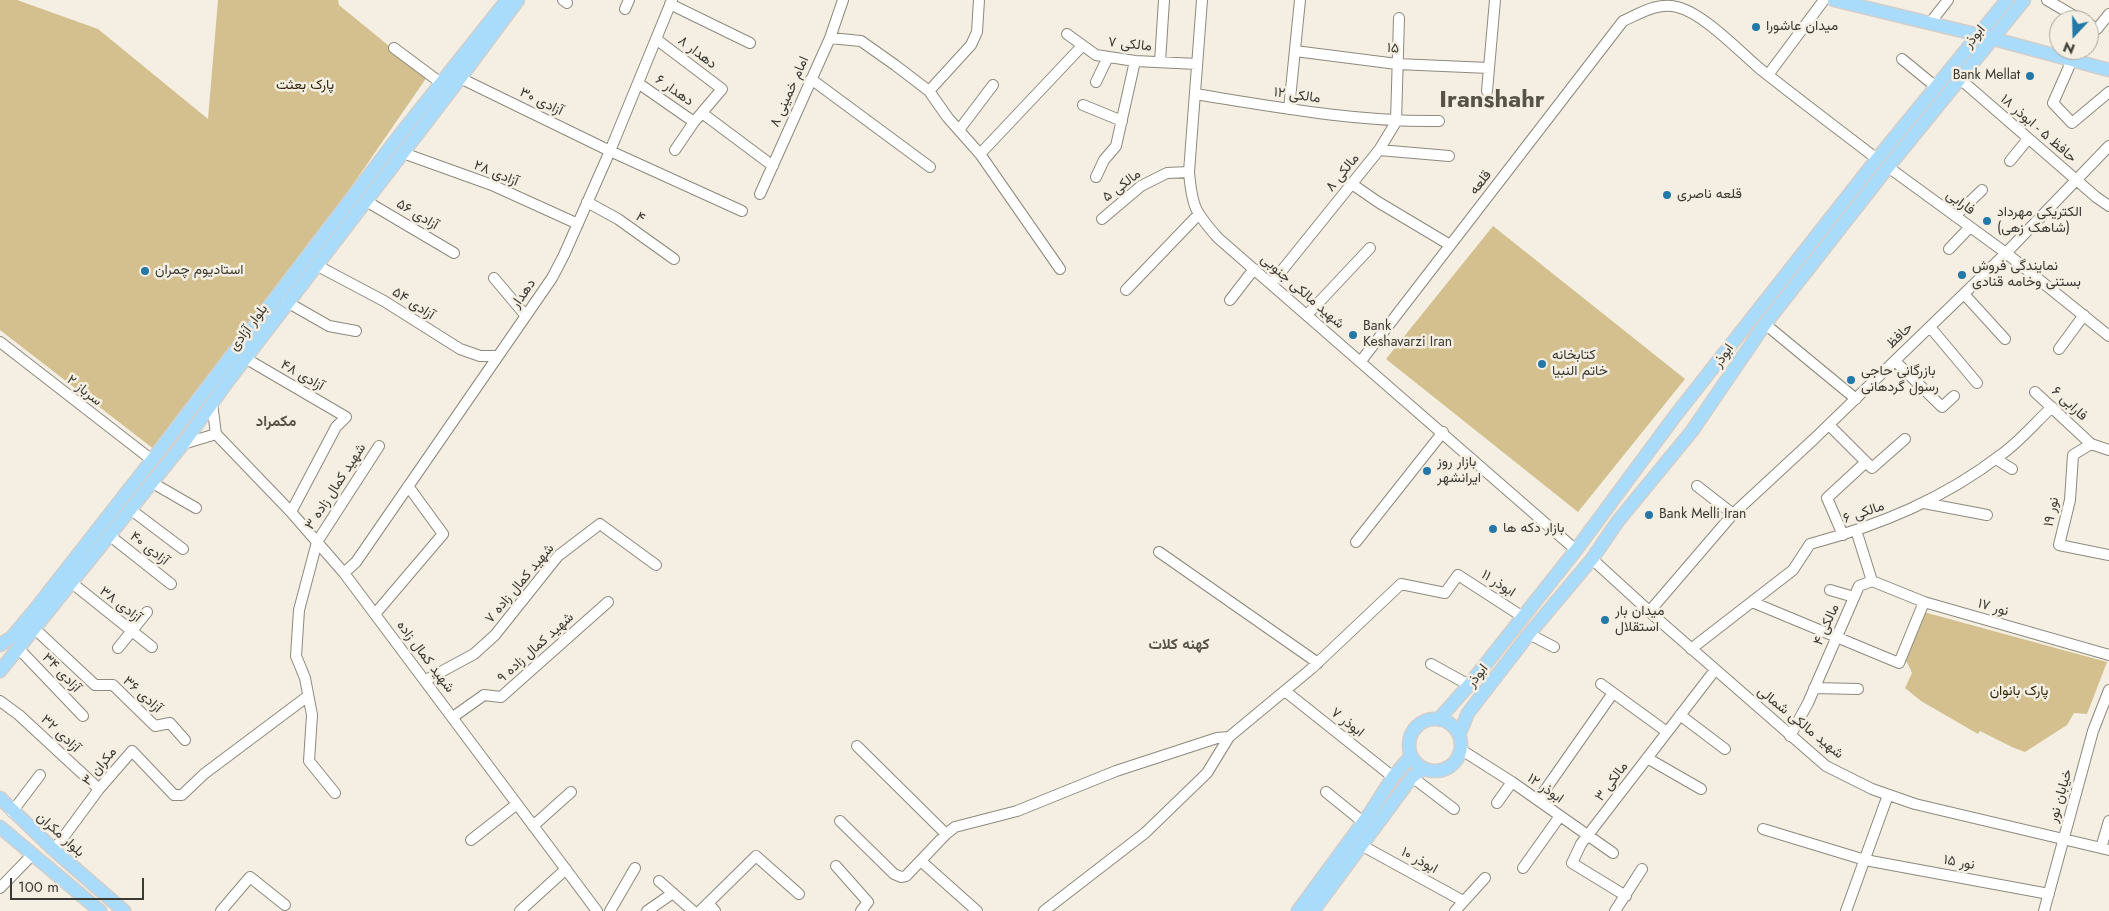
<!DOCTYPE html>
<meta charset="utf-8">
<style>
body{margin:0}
#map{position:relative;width:2109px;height:911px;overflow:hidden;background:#f4efe2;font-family:Jost,sans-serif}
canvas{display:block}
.north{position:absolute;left:2049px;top:10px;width:50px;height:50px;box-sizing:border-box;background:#f4efe2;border:1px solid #aaa69c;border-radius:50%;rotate:201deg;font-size:14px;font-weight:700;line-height:20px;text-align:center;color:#3b3934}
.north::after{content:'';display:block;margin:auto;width:18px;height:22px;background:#2378a8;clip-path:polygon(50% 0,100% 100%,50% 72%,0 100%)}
.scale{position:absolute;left:10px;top:878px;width:134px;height:22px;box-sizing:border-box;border:2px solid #3b3934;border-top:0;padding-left:6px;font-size:15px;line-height:18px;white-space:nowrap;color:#3b3934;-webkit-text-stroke:4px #f4efe2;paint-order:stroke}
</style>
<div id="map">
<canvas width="2109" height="911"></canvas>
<div class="north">N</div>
<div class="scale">100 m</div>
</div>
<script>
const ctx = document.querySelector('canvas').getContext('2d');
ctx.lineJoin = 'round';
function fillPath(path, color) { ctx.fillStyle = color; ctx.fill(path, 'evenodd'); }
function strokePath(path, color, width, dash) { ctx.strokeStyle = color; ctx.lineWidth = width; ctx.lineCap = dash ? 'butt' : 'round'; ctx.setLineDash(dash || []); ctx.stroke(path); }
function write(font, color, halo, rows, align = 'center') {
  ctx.font = font + ' Jost,Vazirmatn,sans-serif'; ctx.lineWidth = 5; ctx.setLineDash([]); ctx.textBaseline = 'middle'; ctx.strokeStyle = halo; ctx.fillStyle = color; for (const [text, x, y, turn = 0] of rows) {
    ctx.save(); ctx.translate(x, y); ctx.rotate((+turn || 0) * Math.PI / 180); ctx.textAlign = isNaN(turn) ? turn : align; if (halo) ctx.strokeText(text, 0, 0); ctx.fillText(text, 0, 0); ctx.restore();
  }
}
fillPath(new Path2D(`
 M0,0H17L98,29L208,119L218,0H338L339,5L427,77L334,212L155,450L0,330Z
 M1493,226L1685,379L1578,512L1386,359Z
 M1920,611L2107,662L2087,714L2074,713L2067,725L2025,752L2012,747L1980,731L1978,734L1921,701L1905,688L1912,673L1907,662L1899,663Z`), '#d3c08e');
const minor = new Path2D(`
 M563,0L567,3
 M1202,0L1189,172C1192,207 1195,212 1218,238L1576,550
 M2047,0L2081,20
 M670,4L750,43
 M625,9L629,0
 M1930,23L1948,0
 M2089,24L2097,29L2109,14
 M1067,34L1096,55L1135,61L1197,64
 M830,38L861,41L895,65L929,91L948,118L980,154L1082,46
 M656,39L722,89L694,122L675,150
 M394,48L441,83
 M1295,51L1397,64L1489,68
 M1902,59L1936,87
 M2072,60L2053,103L2072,123L2109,92
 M1160,62L1164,0
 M1768,75L1824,0
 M460,78L610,151L742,211
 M811,79L930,167
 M1960,79L2096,197L2109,206
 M1096,82L1108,57
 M638,83L694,122
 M929,91L971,45L977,32L979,0
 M1487,91L1495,0
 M1195,94C1276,107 1357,122 1439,121
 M1083,105L1122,121
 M1289,109L1300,0
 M702,113L773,166
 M959,130L993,85
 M1379,150L1449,156
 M403,153L492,185L578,224
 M980,154L1060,269
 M2010,161L2028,139
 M1888,167L2006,253L2109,336
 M1096,177L1104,160L1116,146L1135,61
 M1352,184L1378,202L1450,245
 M760,194L830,38L843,0
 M366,201L454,253
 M587,202L618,219L674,259
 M1955,216L1982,190
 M1102,219L1141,186L1167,173L1189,172
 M1949,249L1970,227
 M316,265L384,301L460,349L480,356H498
 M494,278L526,316
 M1271,284L1379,150L1396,122L1399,18
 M1126,290L1198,215
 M1964,294L2005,339
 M1230,300L1254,269
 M287,302L329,326L356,331
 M1307,315L1370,248
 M1765,324L1856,399
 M1930,327L1977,383
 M0,342L152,460
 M2059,349L2084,315
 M245,358L346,417L336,427L291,512
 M1361,361L1623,21C1641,13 1657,2 1677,7C1703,13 1738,50 1759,68C1798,99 1838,129 1877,159
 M1895,361L1942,407L1954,396
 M2035,392L2091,444L2109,450
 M212,403L216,434
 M1829,425L1872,468L1905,439
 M216,434L291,512L344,573L597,911
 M183,444L216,434
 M2091,444L2073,455L2070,500L2059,545L2109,555
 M1996,459L2012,469
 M151,482L196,508
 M1697,486L1733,514
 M1924,503L1987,515
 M130,509L183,549
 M109,535L171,584
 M1843,535L1827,498L1866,462
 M1356,542L1443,432
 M1159,552L1318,663
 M1592,559L1661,622L1826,766L1872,789L1915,804L2109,850
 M344,573L356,562L552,278L564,255L610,151L672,0
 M1872,581L1924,602L2109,655
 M72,583L152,647
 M1830,590L1854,597
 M1752,602L1899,663L1924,602
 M1649,612L1733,514L1814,439L2006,253L2109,146
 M375,614L443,534L408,486
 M35,629L95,685H113L155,726L170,723L185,740
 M1529,634L1554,647
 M118,648L147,612
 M19,649L83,716
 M1691,649L1793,570L1810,544C1880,525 1944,499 2002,454C2020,441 2035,423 2052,407
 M1431,664L1469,685
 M426,680L474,654L495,635L558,556L600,524L656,565
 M1601,684L1667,732
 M1814,688L1858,689
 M1285,691L1393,777
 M0,701L19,715L99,789
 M1680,715L1725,749
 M453,717L484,695L501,697L608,602
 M1790,736L1808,703L1859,586L1872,581L1856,530
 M857,746L946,834
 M1460,749L1512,782L1613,853
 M1647,758L1701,789
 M1412,777L1454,809
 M1326,792L1363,822
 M335,793L309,761L312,715L305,678L296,656L299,610L317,542L379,446
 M1538,800L1613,693
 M1497,803L1512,782
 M12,812L40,775
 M840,821L894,874L901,877L906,876L946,834L955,827L1017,811L1116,771L1217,738L1229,737
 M533,826L571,792
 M1763,829L1865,860L2049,894
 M471,840L517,804
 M1361,845L1463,901
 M2101,848L2109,821
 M54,850L99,789L132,751L174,795H182L204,774L308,696
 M922,862L977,911
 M836,866L868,902L861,911
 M1523,868L1560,816
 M659,881L693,911
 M0,888L32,855
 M1626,896L1572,863L1581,844L1715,670
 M708,903L715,911
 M221,911L250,877L285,905
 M520,911L566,869
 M610,911L635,868
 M647,911L673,893
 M700,911L756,856L799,894
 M1044,911L1145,833L1207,773L1229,737L1311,669L1401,584L1445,593L1458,575L1523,617
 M1455,911L1485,878
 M1615,911L1642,869
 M1846,911L1888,795
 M2044,911L2093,731L2109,690`);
const major = new Path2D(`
 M1834,0L1979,35L2109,70
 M0,645L12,637L37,607L152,460L399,136L507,0
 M0,671L183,444L228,381L455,85L518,0
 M1409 745a26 26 0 1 1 52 0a26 26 0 1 1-52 0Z
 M1439,719L1469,685L1576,550L1675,416L1877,159L2007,0
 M1459,735L1468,713L1529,634L1592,559L1618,521L1692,431L1765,324L1888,167L2024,0
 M0,798L54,850L124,911
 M0,827L100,911
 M1298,911L1370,813L1393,777L1411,756
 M1313,911L1412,777L1423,769`);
strokePath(minor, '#8d897d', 12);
strokePath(major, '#d0cfce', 15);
strokePath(minor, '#fff', 10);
strokePath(major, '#a9dbfb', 12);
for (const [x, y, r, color] of [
 [1756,27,5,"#2378a8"],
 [2030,76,5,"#2378a8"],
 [1667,195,5,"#2378a8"],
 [1987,221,5,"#2378a8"],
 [145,271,5,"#2378a8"],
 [1962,275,5,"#2378a8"],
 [1353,335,5,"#2378a8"],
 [1542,364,5,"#2378a8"],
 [1851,380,5,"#2378a8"],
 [1427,471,5,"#2378a8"],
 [1649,515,5,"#2378a8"],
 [1493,529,5,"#2378a8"],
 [1605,620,5,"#2378a8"]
]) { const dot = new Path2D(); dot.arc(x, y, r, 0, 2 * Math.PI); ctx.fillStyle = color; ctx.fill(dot); strokePath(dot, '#f4efe2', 2); }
write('14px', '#3b3934', '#f4efe2', [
 ["میدان عاشورا",1766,27],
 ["Bank Mellat",2020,76,"right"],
 ["قلعه ناصری",1677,195],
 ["الکتریکی مهرداد",1997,213],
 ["(شاهک زهی)",1997,229],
 ["نمایندگی فروش",1972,267],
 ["بستنی وخامه قنادی",1972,283],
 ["استادیوم چمران",155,271],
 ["Bank",1363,327],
 ["Keshavarzi Iran",1363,343],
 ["کتابخانه",1552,356],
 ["خاتم النبیا",1552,372],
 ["بازرگانی حاجی",1861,372],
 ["رسول گردهانی",1861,388],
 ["بازار روز",1437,463],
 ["ایرانشهر",1437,479],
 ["Bank Melli Iran",1659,515],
 ["بازار دکه ها",1503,529],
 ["میدان بار",1615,612],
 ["استقلال",1615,628]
], 'left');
write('14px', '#3b3934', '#f4efe2', [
 ["ابوذر",1975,37,-51],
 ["مالکی ۷",1130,45,6],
 ["۱۵",1393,49,6],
 ["دهدار ۸",697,53,37],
 ["دهدار ۶",674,91,35],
 ["امام خمینی ۸",790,92,-66],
 ["مالکی ۱۲",1297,96,8],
 ["آزادی ۳۰",541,102,26],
 ["حافظ ۵ - ابوذر ۱۸",2038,129,41],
 ["مالکی ۸",1343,173,-51],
 ["آزادی ۲۸",496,174,22],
 ["قلعه",1481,183,-52],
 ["مالکی ۵",1122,186,-37],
 ["فارابی",1960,203,36],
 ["آزادی ۵۶",417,215,31],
 ["۴",640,218,35],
 ["شهید مالکی جنوبی",1302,292,41],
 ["دهدار",524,294,-55],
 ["آزادی ۵۴",413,304,33],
 ["بلوار آزادی",249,328,-53],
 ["حافظ",1900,336,-44],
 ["ابوذر",1724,356,-56],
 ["آزادی ۴۸",302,376,30],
 ["سرباز ۲",84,391,38],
 ["فارابی ۶",2069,404,43],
 ["شهید کمال زاده ۳",336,487,-57],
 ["نور ۱۹",2052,512,-78],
 ["مالکی ۶",1864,513,-19],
 ["آزادی ۴۰",149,549,38],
 ["شهید کمال زاده ۷",520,584,-50],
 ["ابوذر ۱۱",1498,584,33],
 ["آزادی ۳۸",120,605,38],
 ["نور ۱۷",1993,608,16],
 ["مالکی ۴",1827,625,-66],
 ["شهید کمال زاده ۹",536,648,-42],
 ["شهید کمال زاده",425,657,53],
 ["آزادی ۳۴",61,673,46],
 ["ابوذر",1478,676,-52],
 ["آزادی ۳۶",142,695,42],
 ["ابوذر ۷",1347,723,38],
 ["شهید مالکی شمالی",1800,723,39],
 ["آزادی ۳۲",60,734,43],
 ["مکران ۳",100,767,-50],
 ["مالکی ۳",1612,782,-53],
 ["ابوذر ۱۲",1545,789,35],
 ["خیابان نور",2061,796,-74],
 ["بلوار مکران",60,835,42],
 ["ابوذر ۱۰",1419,861,29],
 ["نور ۱۵",1959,863,10]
]);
write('14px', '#322809', '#f4efe2', [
 ["پارک بعثت",305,86],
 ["پارک بانوان",2019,692]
]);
write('bold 15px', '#575348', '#f4efe2', [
 ["مکمراد",276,422],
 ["کهنه کلات",1179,645]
]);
write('bold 24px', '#575348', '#f4efe2', [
 ["Iranshahr",1492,101]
]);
</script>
